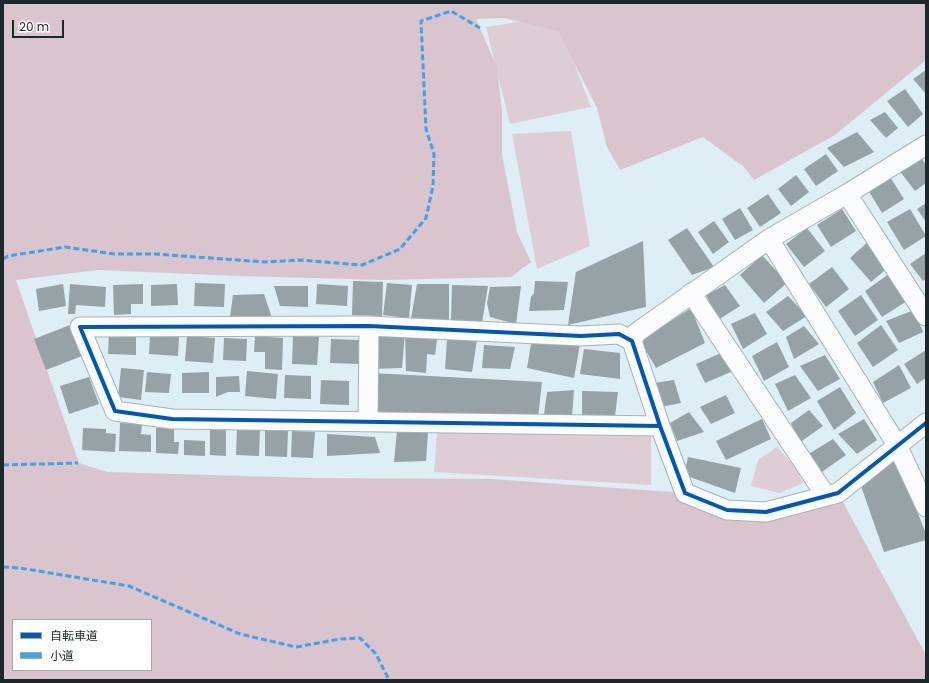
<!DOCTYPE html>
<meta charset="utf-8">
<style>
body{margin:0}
#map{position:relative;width:929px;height:683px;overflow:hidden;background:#ddeef4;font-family:Poppins,"Noto Sans JP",sans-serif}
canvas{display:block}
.frame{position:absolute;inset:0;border:4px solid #1c282b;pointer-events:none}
.legend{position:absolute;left:12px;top:619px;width:140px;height:52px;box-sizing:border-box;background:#fff;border:1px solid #a4a9aa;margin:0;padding:5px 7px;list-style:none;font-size:12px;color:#1c282b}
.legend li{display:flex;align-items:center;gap:8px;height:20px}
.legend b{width:20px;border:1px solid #a4a9aa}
.scale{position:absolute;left:12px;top:20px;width:52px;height:18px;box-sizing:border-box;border:2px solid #1c282b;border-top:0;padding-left:5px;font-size:12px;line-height:14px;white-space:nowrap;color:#1c282b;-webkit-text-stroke:3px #fff;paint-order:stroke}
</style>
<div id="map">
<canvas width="929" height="683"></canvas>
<div class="frame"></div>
<ul class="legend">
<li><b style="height:5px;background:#0057b8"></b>自転車道</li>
<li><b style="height:5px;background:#3da3eb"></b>小道</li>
</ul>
<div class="scale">20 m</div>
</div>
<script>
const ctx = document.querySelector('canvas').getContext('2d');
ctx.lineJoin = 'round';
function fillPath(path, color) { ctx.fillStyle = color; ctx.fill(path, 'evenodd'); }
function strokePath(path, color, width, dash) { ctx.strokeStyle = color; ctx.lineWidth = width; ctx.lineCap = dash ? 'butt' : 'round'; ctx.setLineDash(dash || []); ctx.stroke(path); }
fillPath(new Path2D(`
 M556,16L591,107L510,124L486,27Z
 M571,131L590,246L537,269L512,134Z
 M437,433L651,434V485L434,472Z
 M777,447L795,467L803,483L779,493L751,486L758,460Z`), '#dfcdd5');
fillPath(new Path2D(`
 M3,3H926V60L835,135L754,180L744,167L703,137L620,170L607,147L597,108L558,31L504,18L476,19L497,67L502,111V155L517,232L531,262L511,277L383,280L239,276L98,270L16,280L79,463L107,472L313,478L492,479L685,493L727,510L838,493L926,655V680H3ZM13,620H151V670H13Z`), '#dac4cd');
fillPath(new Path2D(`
 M926,70V94L913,79Z
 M905,89L923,114L908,127L887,101Z
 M885,112L898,128L886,138L870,120Z
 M857,132L874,152L844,167L827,148Z
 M826,154L838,171L816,186L804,169Z
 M919,155L926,165V183L915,191L899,170Z
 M796,175L809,192L791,206L778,189Z
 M890,177L904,199L882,213L868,190Z
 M768,194L781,213L760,227L747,208Z
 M926,203V222L917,209Z
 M740,208L753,230L735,240L722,219Z
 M842,209L856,231L831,247L817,225Z
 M910,209L926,236L904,250L887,222Z
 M714,221L729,242L713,254L698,232Z
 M687,228L714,267L692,275L668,240Z
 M807,228L825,251L804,267L786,244Z
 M643,241L646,307L568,325L576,272Z
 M869,241L891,265L871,282L850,258Z
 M926,253V279L923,281L910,264Z
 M762,255L787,283L764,303L740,275Z
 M832,267L849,289L826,307L809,284Z
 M889,274L907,301L882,317L865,291Z
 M353,281L383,282L382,316L352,315Z
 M535,281L568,282L564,310L529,311L531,297L534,293Z
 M195,283L225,284L224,307L194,306Z
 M387,283L412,285L409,318L383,315Z
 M63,284L66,306L39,311L36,289Z
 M70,284L106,287L105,307L76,305L75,314H68Z
 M143,284V304H131V314L114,315L113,285Z
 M177,284L178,305L151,306V285Z
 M317,284L348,286L347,306L316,304Z
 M417,284H449V323L411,319Z
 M452,285L488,286L482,323L451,321Z
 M725,285L740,306L718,320L706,295Z
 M274,286H308V307L280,306Z
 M521,286L516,324L490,317L487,303L490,287Z
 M264,294L273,321L230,317L233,295Z
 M861,295L878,320L855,336L838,311Z
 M788,296L807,316L783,331L766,312Z
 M691,308L705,343L656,368L640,341Z
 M914,310L923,332L899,343L886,321Z
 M755,313L767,334L743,349L731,324Z
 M70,325L82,356L46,370L34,339Z
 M881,325L898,350L873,367L857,343Z
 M804,326L819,344L794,359L786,337Z
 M372,329L438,332L435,355L427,354L426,373L406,371L405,333L402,368L371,369Z
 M109,332H136V355L108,354Z
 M150,335L179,337L178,356L149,354Z
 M187,336L215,338L213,363L185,361Z
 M255,336L283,338L282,370L265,369V352H254Z
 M293,336L319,337L317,365L292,364Z
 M224,338L247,339L246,361L223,360Z
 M331,339L359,340V364L330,363Z
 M447,340H477L472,372L445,369Z
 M777,342L789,367L764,381L752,356Z
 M531,344H580L574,378L527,368Z
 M484,345L515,347L510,369L482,368Z
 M584,349L620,353V379L580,374Z
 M926,350V378L917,384L904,364Z
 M721,353L733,371L705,383L696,364Z
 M825,355L840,379L818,391L800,366Z
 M899,365L911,388L883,403L873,382Z
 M121,368L144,370L141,400L118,397Z
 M247,371L278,374L276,399L245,396Z
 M147,372L171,374L169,393L145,392Z
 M209,372V393H182V373Z
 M373,373L542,382L538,418L436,416L370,411Z
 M285,375L311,376V399L284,398Z
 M795,375L811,398L788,411L775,384Z
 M239,376L240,392H228L216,397V377Z
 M89,377L99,404L69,414L60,386Z
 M321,380L349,381V405L320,404Z
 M674,380L681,403L661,407L654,383Z
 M840,387L856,413L834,430L817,401Z
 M574,390L572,416L544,415L547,392Z
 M582,391L618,392L615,416L582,415Z
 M726,395L735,413L711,424L700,407Z
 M809,410L823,426L799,443L791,423Z
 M689,412L704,432L677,441L670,423Z
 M762,419L771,439L726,460L716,441Z
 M864,419L877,440L857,454L838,434Z
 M120,423L142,424L141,434L151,435V452L119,451Z
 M83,428L106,429V433L116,434L115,452L82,450Z
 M156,428H174V442H179L178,454L156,453Z
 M237,428L260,429L259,456L236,455Z
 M210,429H226V456L210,455Z
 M265,430L288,431L287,457L265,456Z
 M292,431L315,432L313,458L291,457Z
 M397,431L428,433L426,461L394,462Z
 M327,434L375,437L380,453L327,456Z
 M833,439L846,455L819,474L807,455Z
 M184,440L205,441V456L184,455Z
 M688,457L741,468L735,493L684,475Z
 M896,458L926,534V540L884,552L861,486Z`), '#96a2a6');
const minor = new Path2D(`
 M847,194L926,316
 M769,239L897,445L926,507
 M691,293L826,496
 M632,341L636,333L769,239L847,194L926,145
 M368,422L369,326
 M660,426L172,419L115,411L80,327L369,326L581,336L619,334L632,341L660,426L685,493L727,510L766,512L838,493L926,423`);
strokePath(minor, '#a6b3b8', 21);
strokePath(minor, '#fafcfd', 19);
strokePath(new Path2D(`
 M3,259L8,256L65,247L115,254H155L265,262L300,260L362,265L400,249L426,218L433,186L434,154L426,129L421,21L451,11L480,28
 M3,465L78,463
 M3,567L20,568L129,586L240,634L296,647L340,639L360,638L376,654L389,680`), '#3da3eb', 3, [6, 3]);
strokePath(new Path2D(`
 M660,426L172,419L115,411L80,327L369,326L581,336L619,334L632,341L660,426L685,493L727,510L766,512L838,493L926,423`), '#0057b8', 4);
</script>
